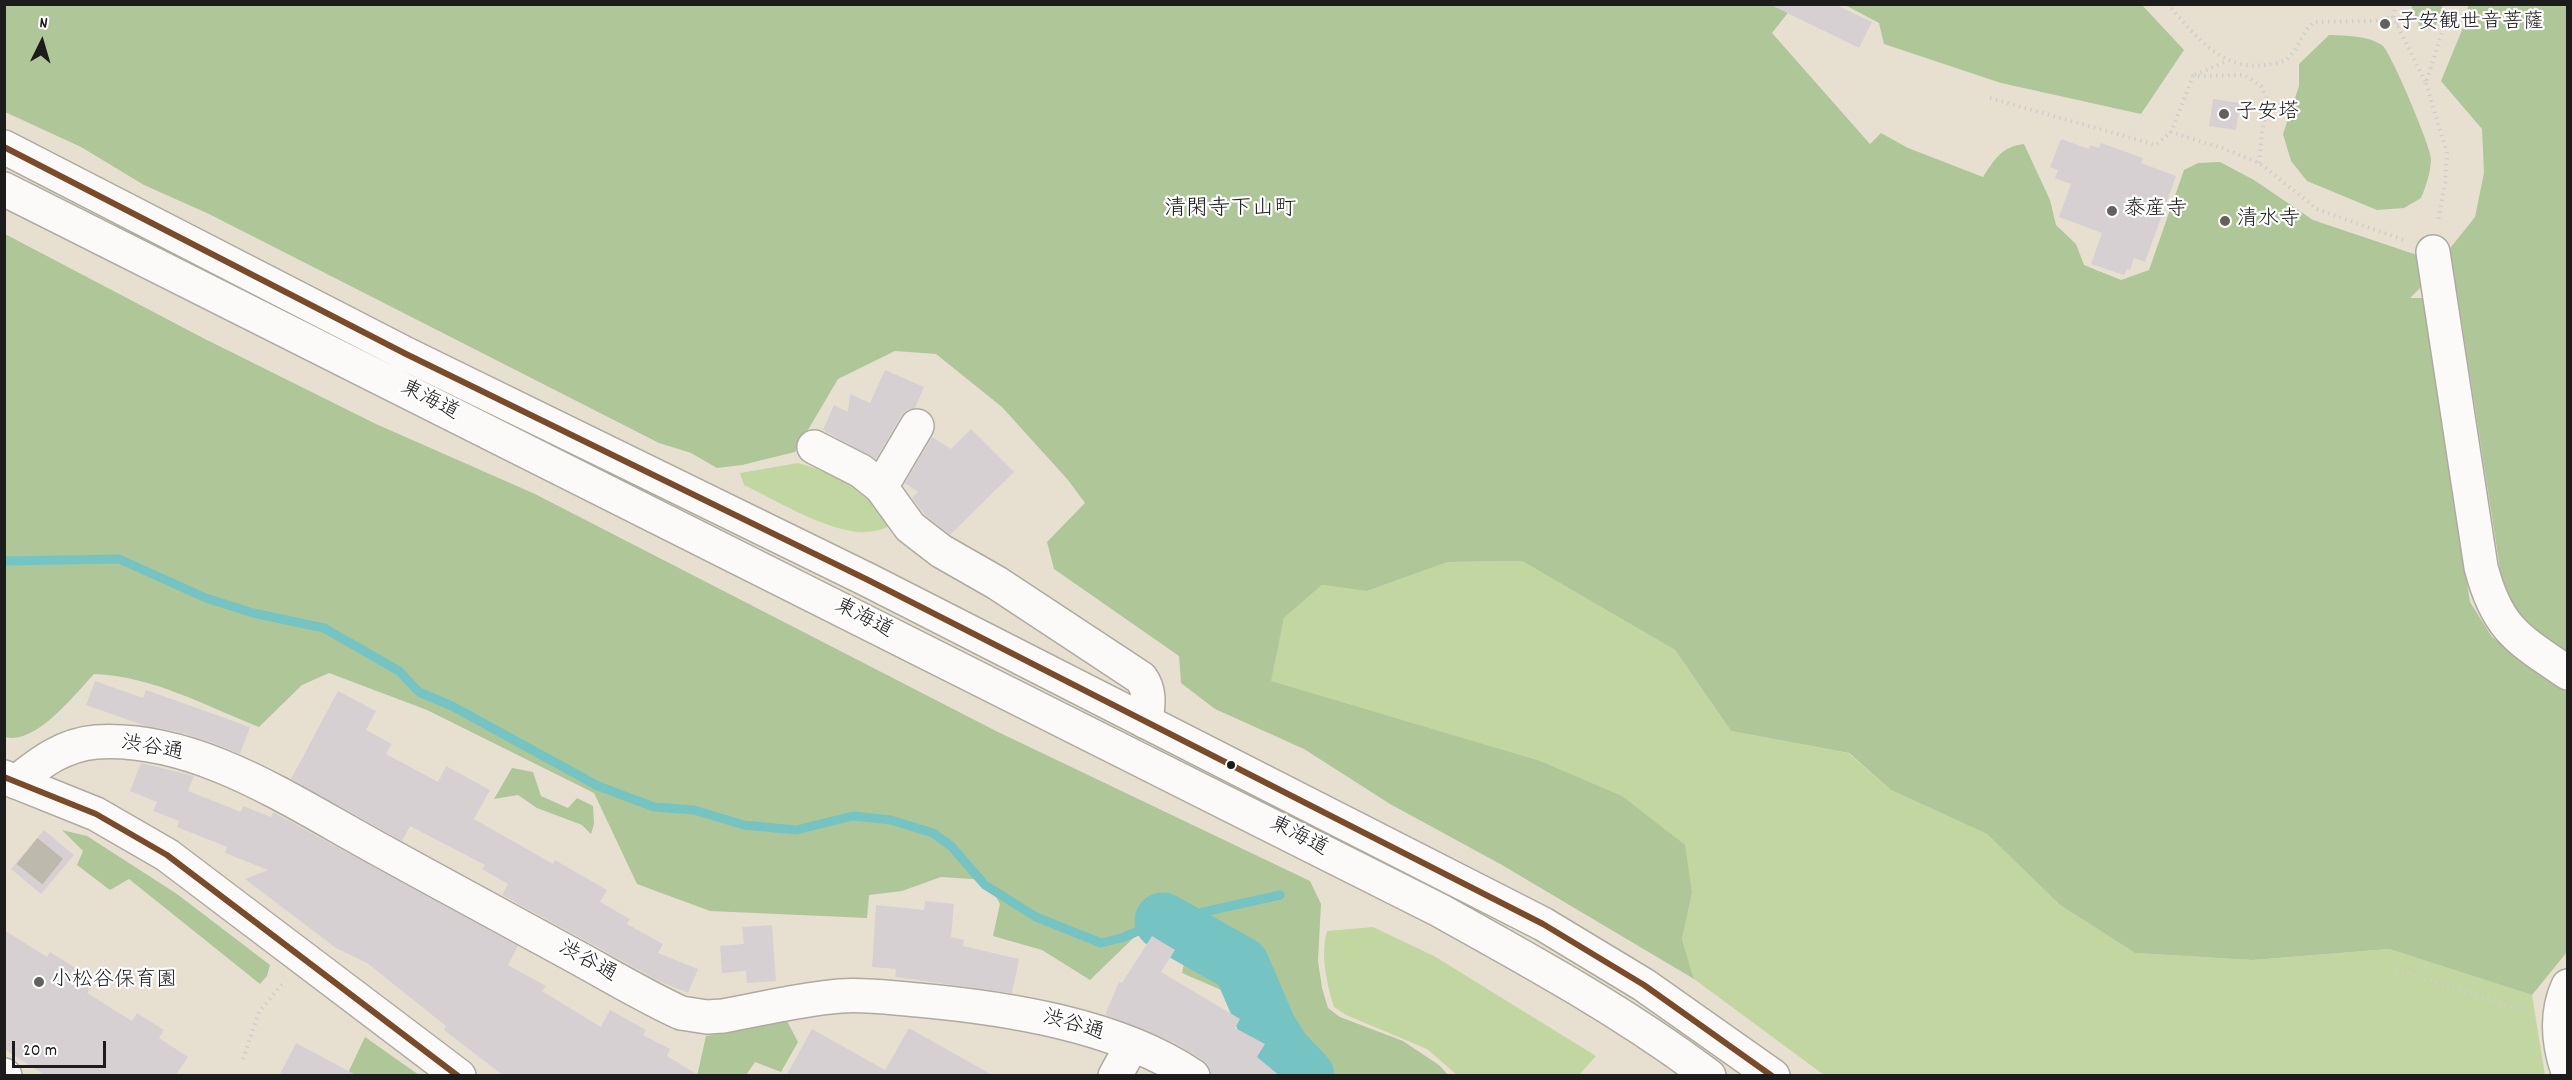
<!DOCTYPE html>
<meta charset="utf-8">
<style>
body{margin:0}
#map{position:relative;width:2572px;height:1080px;overflow:hidden;background:#e7e0d1;font-family:Dekko,sans-serif}
canvas{display:block}
.frame{position:absolute;inset:0;border:6px solid #1c1c1c;pointer-events:none}
.north{position:absolute;left:12px;top:12px;width:60px;height:60px;-webkit-text-stroke:4px #fff;paint-order:stroke;rotate:5deg;font-size:16px;font-weight:700;line-height:24px;text-align:center;color:#1c1c1c}
.north::after{content:'';display:block;margin:auto;width:21px;height:27px;background:#1c1c1c;clip-path:polygon(50% 0,100% 100%,50% 72%,0 100%)}
.scale{position:absolute;left:12px;top:1041px;width:94px;height:27px;box-sizing:border-box;border:3px solid #1c1c1c;border-top:0;padding-left:8px;font-size:18px;line-height:21px;white-space:nowrap;color:#1c1c1c;-webkit-text-stroke:4px #fff;paint-order:stroke}
</style>
<div id="map">
<canvas width="2572" height="1080"></canvas>
<div class="frame"></div>
<div class="north">N</div>
<div class="scale">20 m</div>
</div>
<script>
const ctx = document.querySelector('canvas').getContext('2d');
ctx.lineJoin = 'round';
function fillPath(path, color) { ctx.fillStyle = color; ctx.fill(path, 'evenodd'); }
function strokePath(path, color, width, dash) { ctx.strokeStyle = color; ctx.lineWidth = width; ctx.lineCap = dash ? 'butt' : 'round'; ctx.setLineDash(dash || []); ctx.stroke(path); }
function write(font, color, halo, rows, align = 'center') {
  ctx.font = font + ' Dekko,"Klee One",sans-serif'; ctx.lineWidth = 4.5; ctx.setLineDash([]); ctx.textBaseline = 'middle'; ctx.strokeStyle = halo; ctx.fillStyle = color; for (const [text, x, y, turn = 0] of rows) {
    ctx.save(); ctx.translate(x, y); ctx.rotate((+turn || 0) * Math.PI / 180); ctx.textAlign = isNaN(turn) ? turn : align; if (halo) ctx.strokeText(text, 0, 0); ctx.fillText(text, 0, 0); ctx.restore();
  }
}
fillPath(new Path2D(`
 M798,463C837,473 867,493 892,525C880,531 865,534 851,531C814,524 777,501 744,485L740,473Z
 M1522,561L1675,650L1731,731L1848,753L1891,790L1987,834L2060,905L2135,953L2253,960L2389,949L2532,995L2545,1075H1824L1694,979L1682,939L1692,893L1270,681L1284,618L1322,585L1367,591L1448,562Z
 M1373,927L1434,956L1596,1056L1579,1075H1457L1427,1049L1346,1015L1334,1007C1327,984 1320,955 1327,931Z`), '#c2d6a2');
fillPath(new Path2D(`
 M4,5H1794L1772,33L1870,144L1881,133L1908,148L1983,177C1995,159 2001,147 2024,144L2050,200L2056,225L2076,244L2084,265L2121,280L2149,270L2184,170L2198,163L2220,162L2254,180L2313,220L2417,255L2424,284L2410,298H2423L2470,602L2492,637L2567,690V952L2532,995L2389,949L2253,960L2135,953L2060,905L1987,834L1891,790L1849,753L1731,731L1675,650L1522,561L1448,562L1367,591L1322,585L1284,618L1271,681L1540,761L1622,796L1685,845L1692,893L1682,939L1694,979L1502,865L1390,804L1304,749L1215,709L1181,683L1179,656L1054,569L1047,542L1085,503L1068,480L1002,407L936,354L895,351L838,379L795,452L742,465L717,468L691,453L659,443L209,214L144,185L81,147L5,112Z
 M1845,5H2142L2184,50L2141,114L2001,83L1884,44L1879,23Z
 M2411,5H2443L2435,28L2421,30Z
 M2468,5H2567V659L2525,625L2503,588L2458,298L2447,252L2475,217L2484,173L2482,129L2441,81L2467,18Z
 M2329,35C2348,36 2365,35 2382,45C2391,52 2430,145 2431,158C2431,172 2426,186 2421,198L2404,208L2377,210L2307,181L2291,161L2283,134L2299,86V64Z
 M5,234L203,338L376,424L535,494L996,731L1310,881L1321,904L1318,961L1322,988L1328,1008L1340,1017L1403,1041L1439,1065L1448,1075H1322L1281,1032L1249,1002L1182,973L1189,939L1148,924L1090,980L1042,950L993,936L1000,904L987,880L941,877L902,891L869,895L867,918L710,911L637,884L594,793L427,710L329,673L302,685L259,727C206,706 152,676 94,674C76,693 35,746 5,737Z
 M512,768L533,772L541,796L568,808L577,798L593,806L594,824L591,834L582,825L537,808L518,795L494,799Z
 M62,830L87,836L177,894L270,965L267,976L260,984L129,879L110,890L77,865L83,851Z
 M787,1021L798,1042L781,1072L755,1062L746,1075L697,1076L706,1036Z
 M365,1037L419,1075H347Z`), '#afc699');
strokePath(new Path2D(`
 M4,561L119,559L206,598L253,613L324,628L399,671L419,692L452,706L598,786L654,807L694,810L744,825L796,830L853,816L891,820L933,833L951,846L985,885L1036,917L1101,943L1121,938L1163,921L1280,895`), '#76c3c3', 9);
strokePath(new Path2D(`
 M1163,921L1241,965L1268,1028L1283,1052L1306,1076`), '#76c3c3', 57);
fillPath(new Path2D(`
 M1769,4H1834L1872,22L1859,48Z
 M2213,99L2240,103L2236,130L2209,126Z
 M2061,139L2089,149L2090,145L2099,148L2101,143L2143,158L2141,163L2176,176L2145,262L2134,258L2130,270L2127,269L2124,275L2091,264L2102,233L2059,217L2071,184L2055,178L2058,170L2050,167Z
 M885,370L924,387L915,408L907,410L901,416L876,459L823,430L834,405L848,412L850,394L870,403Z
 M971,429L1014,472L950,535L924,514L912,498L918,492L905,483L932,437L951,449Z
 M95,681L143,698L146,690L250,727L240,754L211,742L175,731L146,726L86,705Z
 M338,691L376,711L366,730L392,744L386,754L438,782L446,766L490,790L474,819L553,864L555,860L607,890L600,902L630,919L627,924L663,944L658,953L698,969L688,993L659,981L502,895L508,884L482,869L485,865L410,826L402,841L291,779Z
 M141,763L194,776L188,791L241,812L243,806L271,817L273,812L518,946L508,965L546,986L542,991L601,1027L610,1010L646,1030L643,1035L670,1049L667,1056L700,1076H504L444,1030L446,1026L367,963L336,948L245,879L268,870L225,853L227,847L177,827L179,821L153,811L157,802L130,791Z
 M44,830L74,855L41,894L11,869Z
 M925,901L954,904L951,937L964,940L963,946L1019,959L1012,993L895,977L896,969L872,967L876,905L924,910Z
 M772,925L776,981L747,983L746,971L722,973L720,946L744,944L742,927Z
 M4,930L47,957L50,952L95,980L87,993L132,1021L137,1013L164,1030L159,1038L188,1057L175,1076H46L4,1049Z
 M1152,936L1175,950L1161,972L1240,1019L1235,1028L1265,1044L1257,1057L1280,1076H1212L1209,1066L1203,1060L1173,1042L1105,1015L1119,982L1122,983Z
 M909,1028L994,1076H786L812,1029L885,1070Z
 M296,1043L358,1076H279Z`), '#d6d0d2');
strokePath(new Path2D(`
 M27,851L57,875`), '#beb9ad', 33, [33, 16]);
const minor = new Path2D(`
 M2433,252L2481,567C2497,629 2518,639 2568,673
 M917,426L881,487L910,527L941,551L997,583L1141,678C1151,691 1148,706 1146,722
 M814,447L861,471L881,487
 M16,782C41,762 63,745 96,742C196,736 289,800 373,846C438,882 503,917 569,953C606,973 642,995 681,1013L707,1017L723,1016C762,1009 801,999 840,996C866,994 892,998 918,1000C1006,1008 1118,1025 1193,1076
 M2568,986C2555,1014 2558,1043 2568,1072
 M4,1075L5,1076
 M1115,1076L1132,1045`);
const major = new Path2D(`
 M4,777L96,814L167,855L459,1076`);
const highway = new Path2D(`
 M4,147L406,354L868,580L1543,924L1644,985L1773,1076
 M4,189L1439,910C1531,961 1624,1012 1709,1076`);
strokePath(minor, '#aeaaa0', 36);
strokePath(major, '#aeaaa0', 36);
strokePath(highway, '#aeaaa0', 36);
strokePath(new Path2D(`
 M2167,4C2195,34 2220,71 2265,65C2272,64 2282,63 2287,59C2300,48 2302,31 2314,22L2373,21L2393,17
 M2396,4L2393,17L2426,83L2451,4
 M2397,25L2428,10
 M2195,75L2227,61
 M2426,83L2447,153L2445,183L2438,222
 M1990,98L2156,145L2171,132
 M2259,163L2262,132L2268,101L2261,86L2244,75L2193,76L2171,132L2222,148L2259,163L2317,209L2404,240
 M2396,969L2515,1008L2528,1007
 M243,1059L259,1012L283,983`), '#d0cecb', 4, [1.5, 4.5]);
strokePath(minor, '#fbfaf8', 33);
strokePath(major, '#fbfaf8', 33);
strokePath(highway, '#fbfaf8', 33);
strokePath(new Path2D(`
 M4,147L406,354L868,580L1543,924L1644,985L1772,1076
 M4,777L96,814L167,855L458,1076`), '#7a4b2a', 6);
for (const [x, y, r, color] of [
 [2385,24,6,"#63615b"],
 [2224,114,6,"#63615b"],
 [2112,211,6,"#63615b"],
 [2225,221,6,"#63615b"],
 [1231,765,5,"#1c1c1c"],
 [39,982,6,"#63615b"]
]) { const dot = new Path2D(); dot.arc(x, y, r, 0, 2 * Math.PI); ctx.fillStyle = color; ctx.fill(dot); strokePath(dot, '#fff', 2); }
write('21px', '#1c1c1c', '#fff', [
 ["子安観世音菩薩",2397,24],
 ["子安塔",2236,114],
 ["泰産寺",2124,211],
 ["清水寺",2237,221],
 ["小松谷保育園",51,982]
], 'left');
write('21px', '#1c1c1c', '#fff', [
 ["東海道",429,402,27],
 ["東海道",863,620,27],
 ["渋谷通",152,750,10],
 ["東海道",1298,838,27],
 ["渋谷通",587,963,29],
 ["渋谷通",1073,1027,16]
]);
write('22px', '#1c1c1c', '#fff', [
 ["清閑寺下山町",1230,211]
]);
</script>
